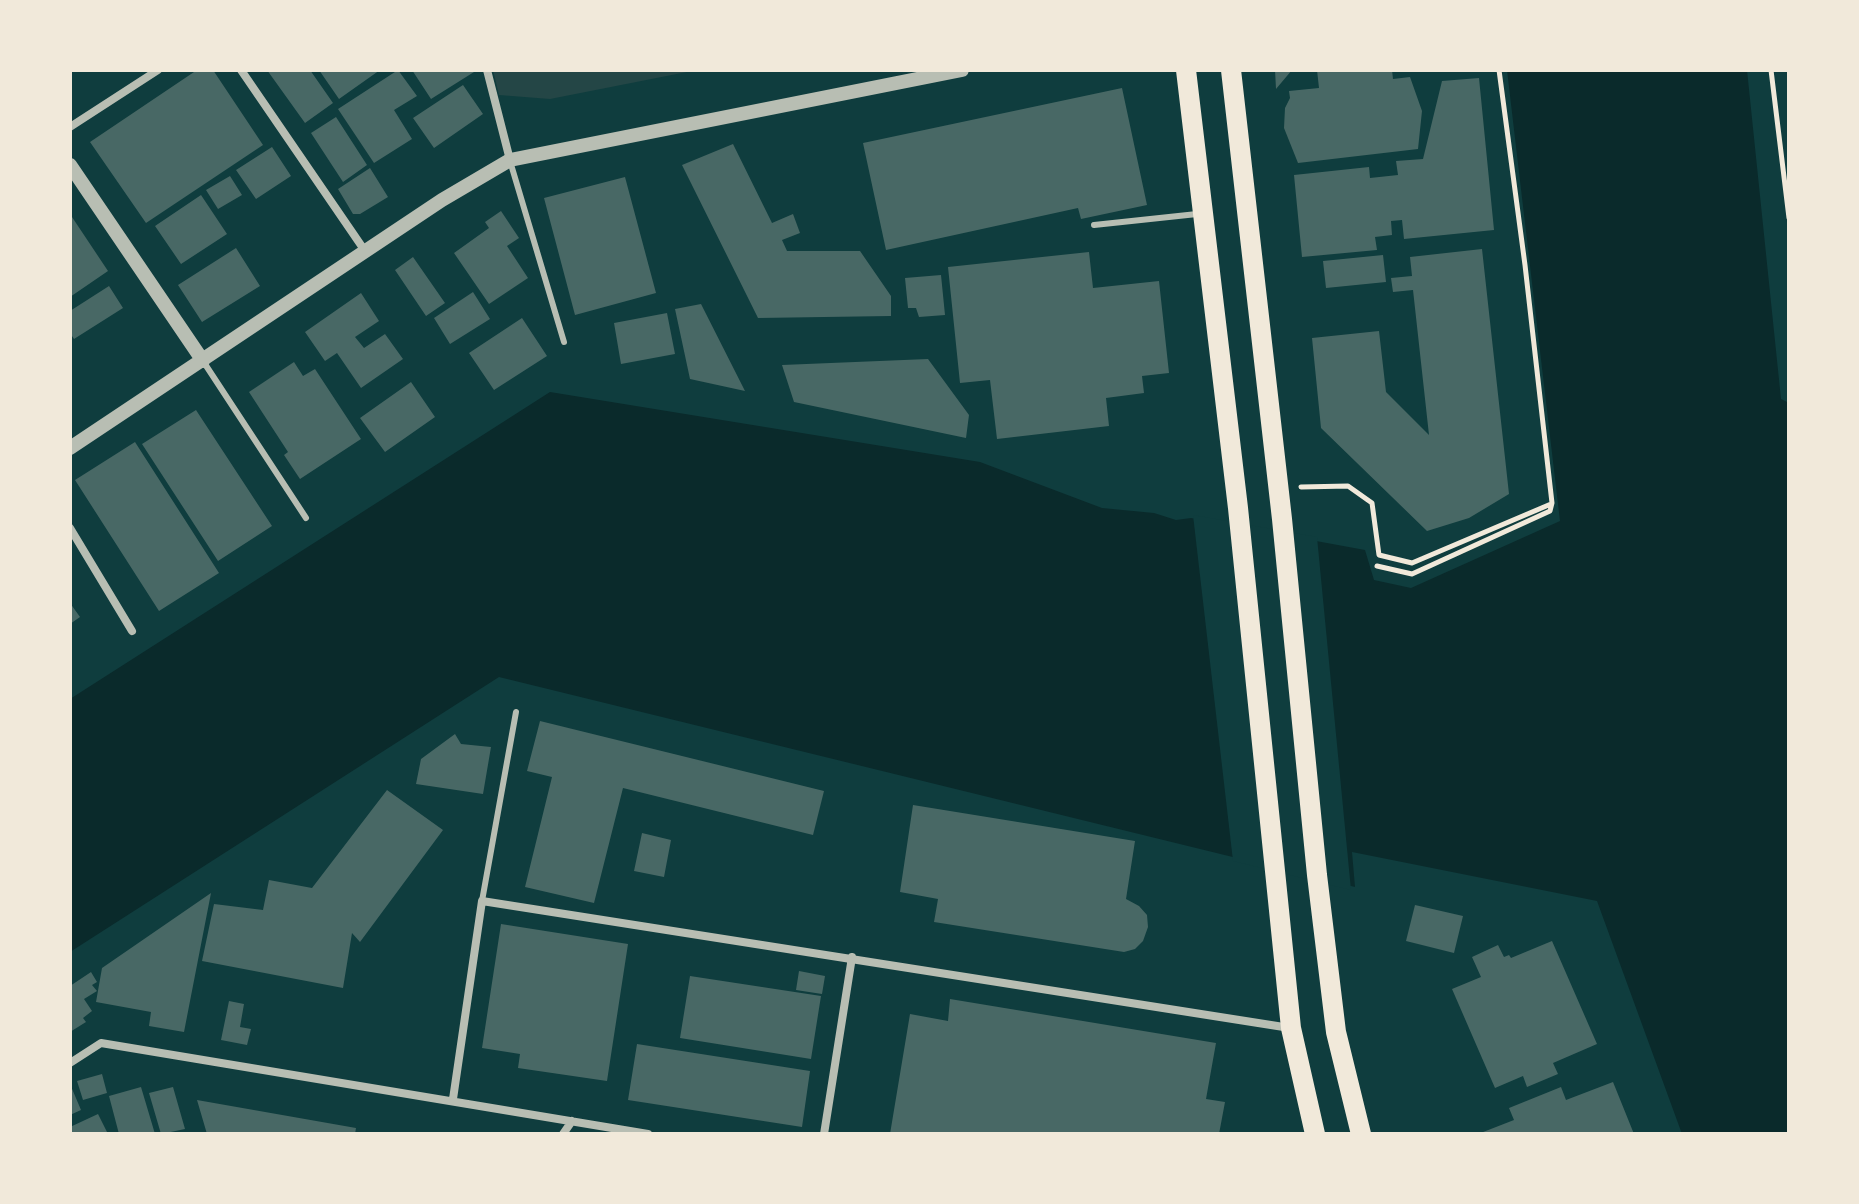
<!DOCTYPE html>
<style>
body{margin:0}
#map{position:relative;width:1859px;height:1204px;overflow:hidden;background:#0f3d3e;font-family:"Roboto Condensed",sans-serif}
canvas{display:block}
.frame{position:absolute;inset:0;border:72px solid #f1e9da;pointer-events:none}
</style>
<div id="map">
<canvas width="1859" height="1204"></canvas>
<div class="frame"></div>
</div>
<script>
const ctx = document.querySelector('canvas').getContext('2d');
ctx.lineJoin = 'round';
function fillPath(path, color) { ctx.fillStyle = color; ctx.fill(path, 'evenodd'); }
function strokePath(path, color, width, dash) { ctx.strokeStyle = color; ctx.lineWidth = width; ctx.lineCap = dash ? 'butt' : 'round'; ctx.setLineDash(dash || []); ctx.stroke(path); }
fillPath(new Path2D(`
 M493,70H697L550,99L499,95Z`), '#244646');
fillPath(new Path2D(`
 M1507,70H1747L1781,399L1789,403V1134H1682L1597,901L1352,852L1355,887L499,677L70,952V699L550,392L980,462L1102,508L1154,513L1176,520L1191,518L1365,550L1374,580L1411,588L1560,521Z`), '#0a2a2b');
fillPath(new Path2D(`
 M1193,515L1317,537L1351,890L1233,861Z`), '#0f3d3e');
fillPath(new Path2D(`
 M197,70H213L263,145L146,223L90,142Z
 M267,70H310L333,103L305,123Z
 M319,70H380L339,99Z
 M398,70L417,96L394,110L412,139L374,163L338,109Z
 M412,70H472L474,72L431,99Z
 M1275,70H1292L1276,89Z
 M1317,70H1392L1393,79L1410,77L1422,111L1418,149L1298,163L1284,128L1285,108L1290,98L1289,91L1319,88Z
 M1479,78L1494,230L1404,239L1402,220L1391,221L1392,235L1375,237L1377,250L1302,257L1294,175L1369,167L1370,178L1398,175L1396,161L1423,159L1442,81Z
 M463,85L483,114L434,148L413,118Z
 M1122,88L1147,205L1081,219L1078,208L886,250L863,143Z
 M336,117L367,165L343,182L311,133Z
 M733,144L772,223L793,214L800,233L782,240L787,251H860L891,296V316L758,318L682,165Z
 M272,147L291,176L256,199L236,170Z
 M370,168L388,197L360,214H353L338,189Z
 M230,176L242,195L218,209L206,190Z
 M625,177L656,293L575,315L544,198Z
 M201,195L227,234L181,264L155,226Z
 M501,211L519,238L507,246L528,278L489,304L454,253L489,228L485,222Z
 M70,214L108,271L70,297Z
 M236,248L260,286L202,322L178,285Z
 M1482,249L1509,494L1469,518L1427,531L1321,428L1312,338L1379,331L1386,392L1429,435L1413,290L1393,292L1391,278L1412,276L1410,257Z
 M1089,252L1093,288L1159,281L1169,373L1142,376L1144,393L1106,398L1109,426L997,439L990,380L960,383L948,267Z
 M1383,255L1386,282L1326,288L1323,261Z
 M413,257L445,303L426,316L395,270Z
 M941,275L945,315L919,317L916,308H908L905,278Z
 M109,286L123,308L74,339L70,333V311Z
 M473,292L490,319L450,344L434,318Z
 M361,293L379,321L355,337L364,348L385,334L403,359L361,388L337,353L325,361L305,332Z
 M701,304L745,391L690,379L675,309Z
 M667,313L675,354L621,364L614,323Z
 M522,318L547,356L494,390L469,353Z
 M928,359L969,415L966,438L794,402L782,365Z
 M294,362L303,376L315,369L361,439L300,479L284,455L288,452L249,392Z
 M411,382L435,417L385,452L360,418Z
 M196,410L272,526L218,561L142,444Z
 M135,442L219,573L159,611L75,480Z
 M70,603L80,617L70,624Z
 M540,721L824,791L813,835L623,788L594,903L525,887L552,777L527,771Z
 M455,734L461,744L491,747L483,794L416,784L421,759Z
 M387,790L443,830L360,942L352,933L343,988L202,961L214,904L263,910L269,880L312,888Z
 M913,805L1135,841L1126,899L1139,906L1147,915L1148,927L1143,941L1135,949L1124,952L934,922L938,899L900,892Z
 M642,833L671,840L664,877L634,871Z
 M211,893L184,1032L149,1026L151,1012L96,1002L102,968Z
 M1415,905L1463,916L1454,953L1406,941Z
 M501,924L628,944L607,1081L518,1068L520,1054L482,1048Z
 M1552,941L1597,1044L1553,1063L1558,1074L1527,1087L1523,1076L1495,1088L1452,989L1481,977L1472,957L1498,945L1504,957L1509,955L1511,958Z
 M799,971L825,976L822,994L796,990Z
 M91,972L97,982L92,985L97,991L84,999L92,1011L83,1018L86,1022L70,1032V986Z
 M690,976L821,996L811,1059L680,1038Z
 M950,999L1216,1043L1206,1099L1225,1102L1219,1134H890L910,1014L948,1021Z
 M229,1001L244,1004L240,1027L251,1029L247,1045L221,1040Z
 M637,1044L810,1071L802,1127L628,1100Z
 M102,1074L107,1093L83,1100L77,1081Z
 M1613,1082L1634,1134H1478L1514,1120L1509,1108L1561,1087L1566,1100Z
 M70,1084L81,1110L70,1115Z
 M141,1087L155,1134H119L109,1096Z
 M173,1087L185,1129L161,1134L149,1093Z
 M197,1100L356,1128L355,1134H207Z
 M98,1114L108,1134H70V1127Z`), '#486865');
strokePath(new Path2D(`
 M1771,70L1789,218
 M1301,487L1348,486L1372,503L1379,555L1412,563L1551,504
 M1377,566L1412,574L1550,511L1552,503L1525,265L1499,70`), '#f1e9da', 5);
strokePath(new Path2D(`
 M510,161L564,342
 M1094,225L1197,214
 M203,361L306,518
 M482,901L516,712`), '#b8beb3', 6);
strokePath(new Path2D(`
 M241,70L365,251
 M487,70L510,160
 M70,127L158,70
 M70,528L132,631
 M70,1063L101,1043L648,1134
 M453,1099L482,901L1290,1028
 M563,1134L572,1121
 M824,1134L852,957`), '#b8beb3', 8);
strokePath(new Path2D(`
 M70,165L203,361
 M70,448L442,200L510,160L962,70`), '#b8beb3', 14);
strokePath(new Path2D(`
 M1186,70L1238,508L1291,1028L1315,1134
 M1231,70L1282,519L1317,875L1336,1032L1361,1134`), '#f1e9da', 20);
</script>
